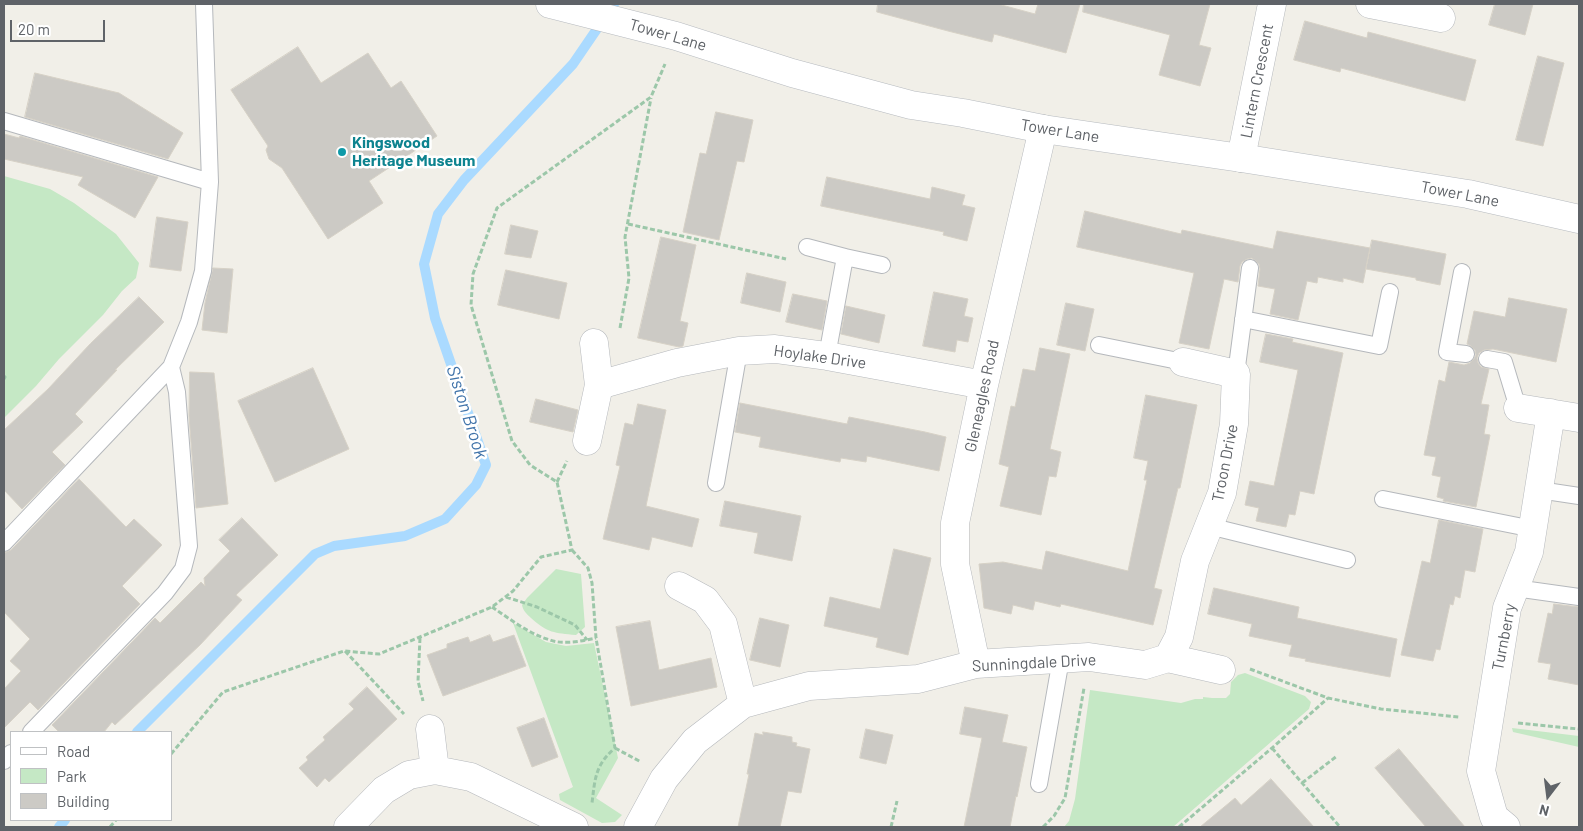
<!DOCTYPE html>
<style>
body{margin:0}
#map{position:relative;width:1583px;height:831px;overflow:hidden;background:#f1efe8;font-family:Barlow,sans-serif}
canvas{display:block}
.frame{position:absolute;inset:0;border:5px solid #5f6368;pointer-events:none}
.legend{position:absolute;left:10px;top:731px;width:162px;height:90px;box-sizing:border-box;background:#fff;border:1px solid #bfc1c3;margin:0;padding:6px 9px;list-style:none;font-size:15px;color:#5f6368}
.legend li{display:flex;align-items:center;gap:10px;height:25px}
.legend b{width:25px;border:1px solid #bfc1c3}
.north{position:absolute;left:1523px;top:771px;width:50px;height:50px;-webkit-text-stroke:4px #fff;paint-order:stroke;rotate:195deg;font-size:14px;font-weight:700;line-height:20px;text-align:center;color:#5f6368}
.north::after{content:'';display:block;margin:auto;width:18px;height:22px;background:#5f6368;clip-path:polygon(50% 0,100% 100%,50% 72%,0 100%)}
.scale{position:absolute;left:10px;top:20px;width:95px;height:22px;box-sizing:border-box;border:2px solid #5f6368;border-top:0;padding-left:6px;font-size:15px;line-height:18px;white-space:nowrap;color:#5f6368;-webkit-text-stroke:4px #fff;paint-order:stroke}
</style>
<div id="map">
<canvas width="1583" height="831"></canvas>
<div class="frame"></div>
<ul class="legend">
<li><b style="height:6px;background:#fff"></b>Road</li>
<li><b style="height:14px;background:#c5e8c5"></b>Park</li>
<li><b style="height:14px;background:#cccac5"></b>Building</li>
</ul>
<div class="north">N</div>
<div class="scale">20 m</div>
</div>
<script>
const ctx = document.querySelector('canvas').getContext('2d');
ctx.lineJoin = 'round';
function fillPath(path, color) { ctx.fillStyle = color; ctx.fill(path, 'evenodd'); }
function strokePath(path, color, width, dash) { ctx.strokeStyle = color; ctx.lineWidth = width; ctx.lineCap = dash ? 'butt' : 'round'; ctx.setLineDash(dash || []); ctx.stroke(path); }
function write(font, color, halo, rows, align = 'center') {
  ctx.font = font + ' Barlow,sans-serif'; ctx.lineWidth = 5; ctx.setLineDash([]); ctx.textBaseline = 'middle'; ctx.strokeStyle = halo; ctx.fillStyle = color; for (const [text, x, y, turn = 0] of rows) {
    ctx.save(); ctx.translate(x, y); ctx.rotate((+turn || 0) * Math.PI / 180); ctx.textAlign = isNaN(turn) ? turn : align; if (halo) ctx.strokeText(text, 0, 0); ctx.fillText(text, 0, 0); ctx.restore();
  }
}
fillPath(new Path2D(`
 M4,176L50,189L74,203L116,234L139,263L136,278L122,291L103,315L59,359L36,386L4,418Z
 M556,569L581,574L585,627L576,635C554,633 548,633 531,618C527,614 523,611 522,605L527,598Z
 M513,623L546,642L566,646L594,643L618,758L596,798L622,815L615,822L602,823L560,800L559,794L573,787Z
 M1245,673L1305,696L1311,702L1309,709L1173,827H1064L1069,821L1075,799L1090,690L1181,703L1195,699H1203V697L1212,698H1226L1230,694L1231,682L1238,675Z
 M1512,728L1579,736V747L1513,732Z`), '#c5e8c5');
strokePath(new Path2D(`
 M137,732L315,554L334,546L405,536L445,519L476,485L486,465L435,318L424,264L438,214L464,180L573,64L614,4
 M59,827L65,820`), '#aadaff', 10);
const building = new Path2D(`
 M878,4H998L1035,14L1038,4H1080L1066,53L994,34L992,42L948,31L877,12Z
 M1084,4H1210L1199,45L1211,48L1200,86L1159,75L1170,35L1083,12Z
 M1495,4H1533L1525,35L1489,25Z
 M1305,21L1367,38L1368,32L1476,60L1465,101L1341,68L1340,72L1294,60Z
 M298,47L321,83L368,53L391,88L401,81L437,136L369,181L383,203L328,239L282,168L269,159L266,150L268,146L231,90Z
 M1538,56L1564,63L1543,146L1516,140Z
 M35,73L119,93L183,133L168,159L25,117Z
 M716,112L753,120L744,162L737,161L719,240L683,232L700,153L706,154Z
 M4,134L19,138L20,136L158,177L135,218L78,185L83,177L4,159Z
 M827,177L930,199L932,187L965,195L962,205L975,208L967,241L943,235L944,232L821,206Z
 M1085,211L1181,234L1182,230L1273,249L1277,231L1370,248L1363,283L1343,278V282L1318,277L1317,283L1307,281L1298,320L1270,314L1275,289L1258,286L1260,269L1259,264L1252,258L1247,259L1242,262L1240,266L1238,282L1224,279L1209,349L1179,343L1194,273L1077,247Z
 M157,217L188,222L181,271L150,267Z
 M511,225L538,231L531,258L505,254Z
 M661,237L696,245L680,321L688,323L683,346L679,347L638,338Z
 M1372,240L1446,254L1440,285L1416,280V278L1366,269Z
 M213,268L233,269L227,333L202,330L205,303Z
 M506,270L567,283L559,319L498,305Z
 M747,273L786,282L780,312L741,303Z
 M934,292L968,299L964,316L973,318L968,342L957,340L955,352L923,346Z
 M793,294L827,301L822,330L786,322Z
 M139,297L164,322L115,370H117L75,414L83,422L52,452L65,465L22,509L4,490V430L48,389L90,344Z
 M1509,298L1567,309L1556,362L1493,349L1484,350L1479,353L1477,358L1478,363L1481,367L1489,369L1481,404L1489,405L1484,434L1490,435L1476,507L1443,501L1444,499L1437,497L1441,477L1432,475L1436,457L1424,455L1439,380L1445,382L1449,362L1464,365L1470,363L1474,359L1476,355L1475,350L1471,346L1467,344L1474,311L1505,317Z
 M1066,303L1094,309L1085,351L1057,345Z
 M846,306L885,315L879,343L841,334Z
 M1266,334L1293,339L1292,342L1343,353L1314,494L1300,491L1295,515L1289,514L1286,527L1256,521L1259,508L1245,505L1250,481L1274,486L1298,370L1260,362Z
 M1040,348L1070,354L1050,449L1061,452L1056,477L1049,476L1041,515L1000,506L1009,467L999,464L1011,406L1015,407L1023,369L1035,371Z
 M313,368L349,449L275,482L238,401Z
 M190,372L214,373L228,504L196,508L189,416Z
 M1146,395L1197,405L1180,488H1178L1154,588L1162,590L1153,625L1061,604L1060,607L1035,601L1033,610L1013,605L1011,614L984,608L979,564L1003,562L1042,570L1046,551L1128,571L1147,480H1144L1148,461L1134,458Z
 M536,399L578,410L573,432L530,422Z
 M740,403L847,424L849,417L925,432L946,437L939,471L867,456L866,462L841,458L840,462L759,447L761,437L735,432Z
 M638,404L666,410L646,506L699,519L692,547L652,537L649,550L603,539L620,466L616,465L625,423L633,425Z
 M79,479L126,527L134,519L162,545L122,586L140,604L38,710L30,702L4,728V689L21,671L10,661L30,639L4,612V553L11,550Z
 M725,501L801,516L792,561L754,553L758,533L720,526Z
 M242,518L278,555L236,595L242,600L200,645L115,725L112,722L104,732H59L52,725L155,618L160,623L201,582L205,586L204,578L230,551L219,540Z
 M1439,520L1483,529L1475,572L1465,570L1460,598L1455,596L1453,605L1450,604L1440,650L1436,649L1433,661L1401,655L1422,561L1430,563Z
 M894,549L931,558L908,655L876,647L878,638L824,626L830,597L880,609Z
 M1214,588L1299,607L1297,618L1397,639L1390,677L1305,661L1306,659L1289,656L1292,645L1249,636L1252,624L1208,614Z
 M1554,604L1579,607V685L1548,679L1551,664L1538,662L1548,613L1552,614Z
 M760,618L789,625L780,667L750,660Z
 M650,621L659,670L711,658L717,687L631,706L616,627Z
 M490,635L493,642L514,635L526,666L443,696L427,655L447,648V644L468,637L470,642Z
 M367,687L397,719L329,782L325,778L317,787L299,768L308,760L306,757L325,740L323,737L354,709L349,704Z
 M965,707L1008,715L1002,742L1027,747L1017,797L1016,796L1010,827H964L982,738L960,734Z
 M544,718L558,757L532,767L517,728Z
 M866,729L893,735L886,764L860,758Z
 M763,732L792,737V742L797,743L796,746L810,749L801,793L788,791L780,827H738L749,774H747L755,733L763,735Z
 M1399,749L1427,782L1465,827H1426L1375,768Z
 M1271,779L1314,827H1200L1235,798L1241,805Z`);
fillPath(building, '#cccac5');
strokePath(building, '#d6d1c6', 1);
const lane = new Path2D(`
 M4,121L210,182
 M807,247L845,257
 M1462,272L1447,352L1466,354
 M1243,319L1379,346L1390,292
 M1099,345L1183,362
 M827,356L845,257L882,265
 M1487,359L1504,362L1518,408
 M1236,374L1250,268
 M716,483L739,351
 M1539,490L1579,496
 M1383,499L1533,529
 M1209,526L1347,560
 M4,543L171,367L189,322L203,271L210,182L204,4
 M1515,588L1579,597
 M31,732L165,593L183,569L189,546L177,392L171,367
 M4,761L11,753
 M1039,784L1061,659`);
const street = new Path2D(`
 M1370,4L1441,18
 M1241,158L1272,4
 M599,385L677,363L739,351L775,349L827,356L984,385
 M1518,408L1579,418
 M587,441L599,385L594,343
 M679,586L705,600L723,624L743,704
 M1168,658L1179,637L1195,561L1222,493L1234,424L1236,374L1183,362
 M976,664L955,564V523L984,385L1043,129
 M430,729L435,770
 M348,827L384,790L409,775L435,770L471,777L574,827
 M638,827L664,779L695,741L743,704L809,686L918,679L976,664L1089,657L1145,665L1168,658L1221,670
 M1506,827L1494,817L1481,771L1507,608L1529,552L1551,413`);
const secondary = new Path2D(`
 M550,4L676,36L792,73L911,105L963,113L1043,129L1241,158L1468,194L1579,219`);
strokePath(lane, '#b5b8bc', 18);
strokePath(street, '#b5b8bc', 29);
strokePath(secondary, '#b6babf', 29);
strokePath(new Path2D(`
 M628,224L786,259
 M620,328L629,278L625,237L651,98
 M4,376L5,377L4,379
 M557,482L567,461
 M572,550L588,568L592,583L596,638L615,748C595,765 595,779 592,803
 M506,597L537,607L575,625L587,640
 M492,607C510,619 529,634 550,640C564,645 582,641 596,638
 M420,638L418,681L423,701
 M345,651L404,714
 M1250,669L1328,698L1381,709L1459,717
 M1518,723L1579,729
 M615,748L641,762
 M1272,748L1340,827
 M171,754L223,692L344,651L379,654L492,607L513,591L541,557L572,550L557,482L530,465L512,441L471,305L473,274L497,208L651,97L665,64
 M1302,783L1337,756
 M110,827L116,820
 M891,827L897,801
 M1043,827L1054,816L1065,798L1084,688
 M1179,827L1272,748L1328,698`), '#9cc7a9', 3, [5, 2.5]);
strokePath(lane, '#fff', 16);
strokePath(street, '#fff', 28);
strokePath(secondary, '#fff', 28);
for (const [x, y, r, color] of [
 [342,152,5,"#0f9aa8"]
]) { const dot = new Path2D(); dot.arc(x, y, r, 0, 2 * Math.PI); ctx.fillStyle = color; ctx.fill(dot); strokePath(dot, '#fff', 2); }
write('16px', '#5f6368', '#fff', [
 ["Tower Lane",668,35,16],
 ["Lintern Crescent",1257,81,-79],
 ["Tower Lane",1060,131,9],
 ["Tower Lane",1460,194,11],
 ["Hoylake Drive",820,357,8],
 ["Gleneagles Road",982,396,-78],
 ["Troon Drive",1225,463,-79],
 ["Turnberry",1504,637,-79],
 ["Sunningdale Drive",1034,663,-3]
]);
write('bold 16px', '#0d838f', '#fff', [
 ["Kingswood",352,143],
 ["Heritage Museum",352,161]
], 'left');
write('italic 18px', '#4174aa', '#fff', [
 ["Siston Brook",467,412,72]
]);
</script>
